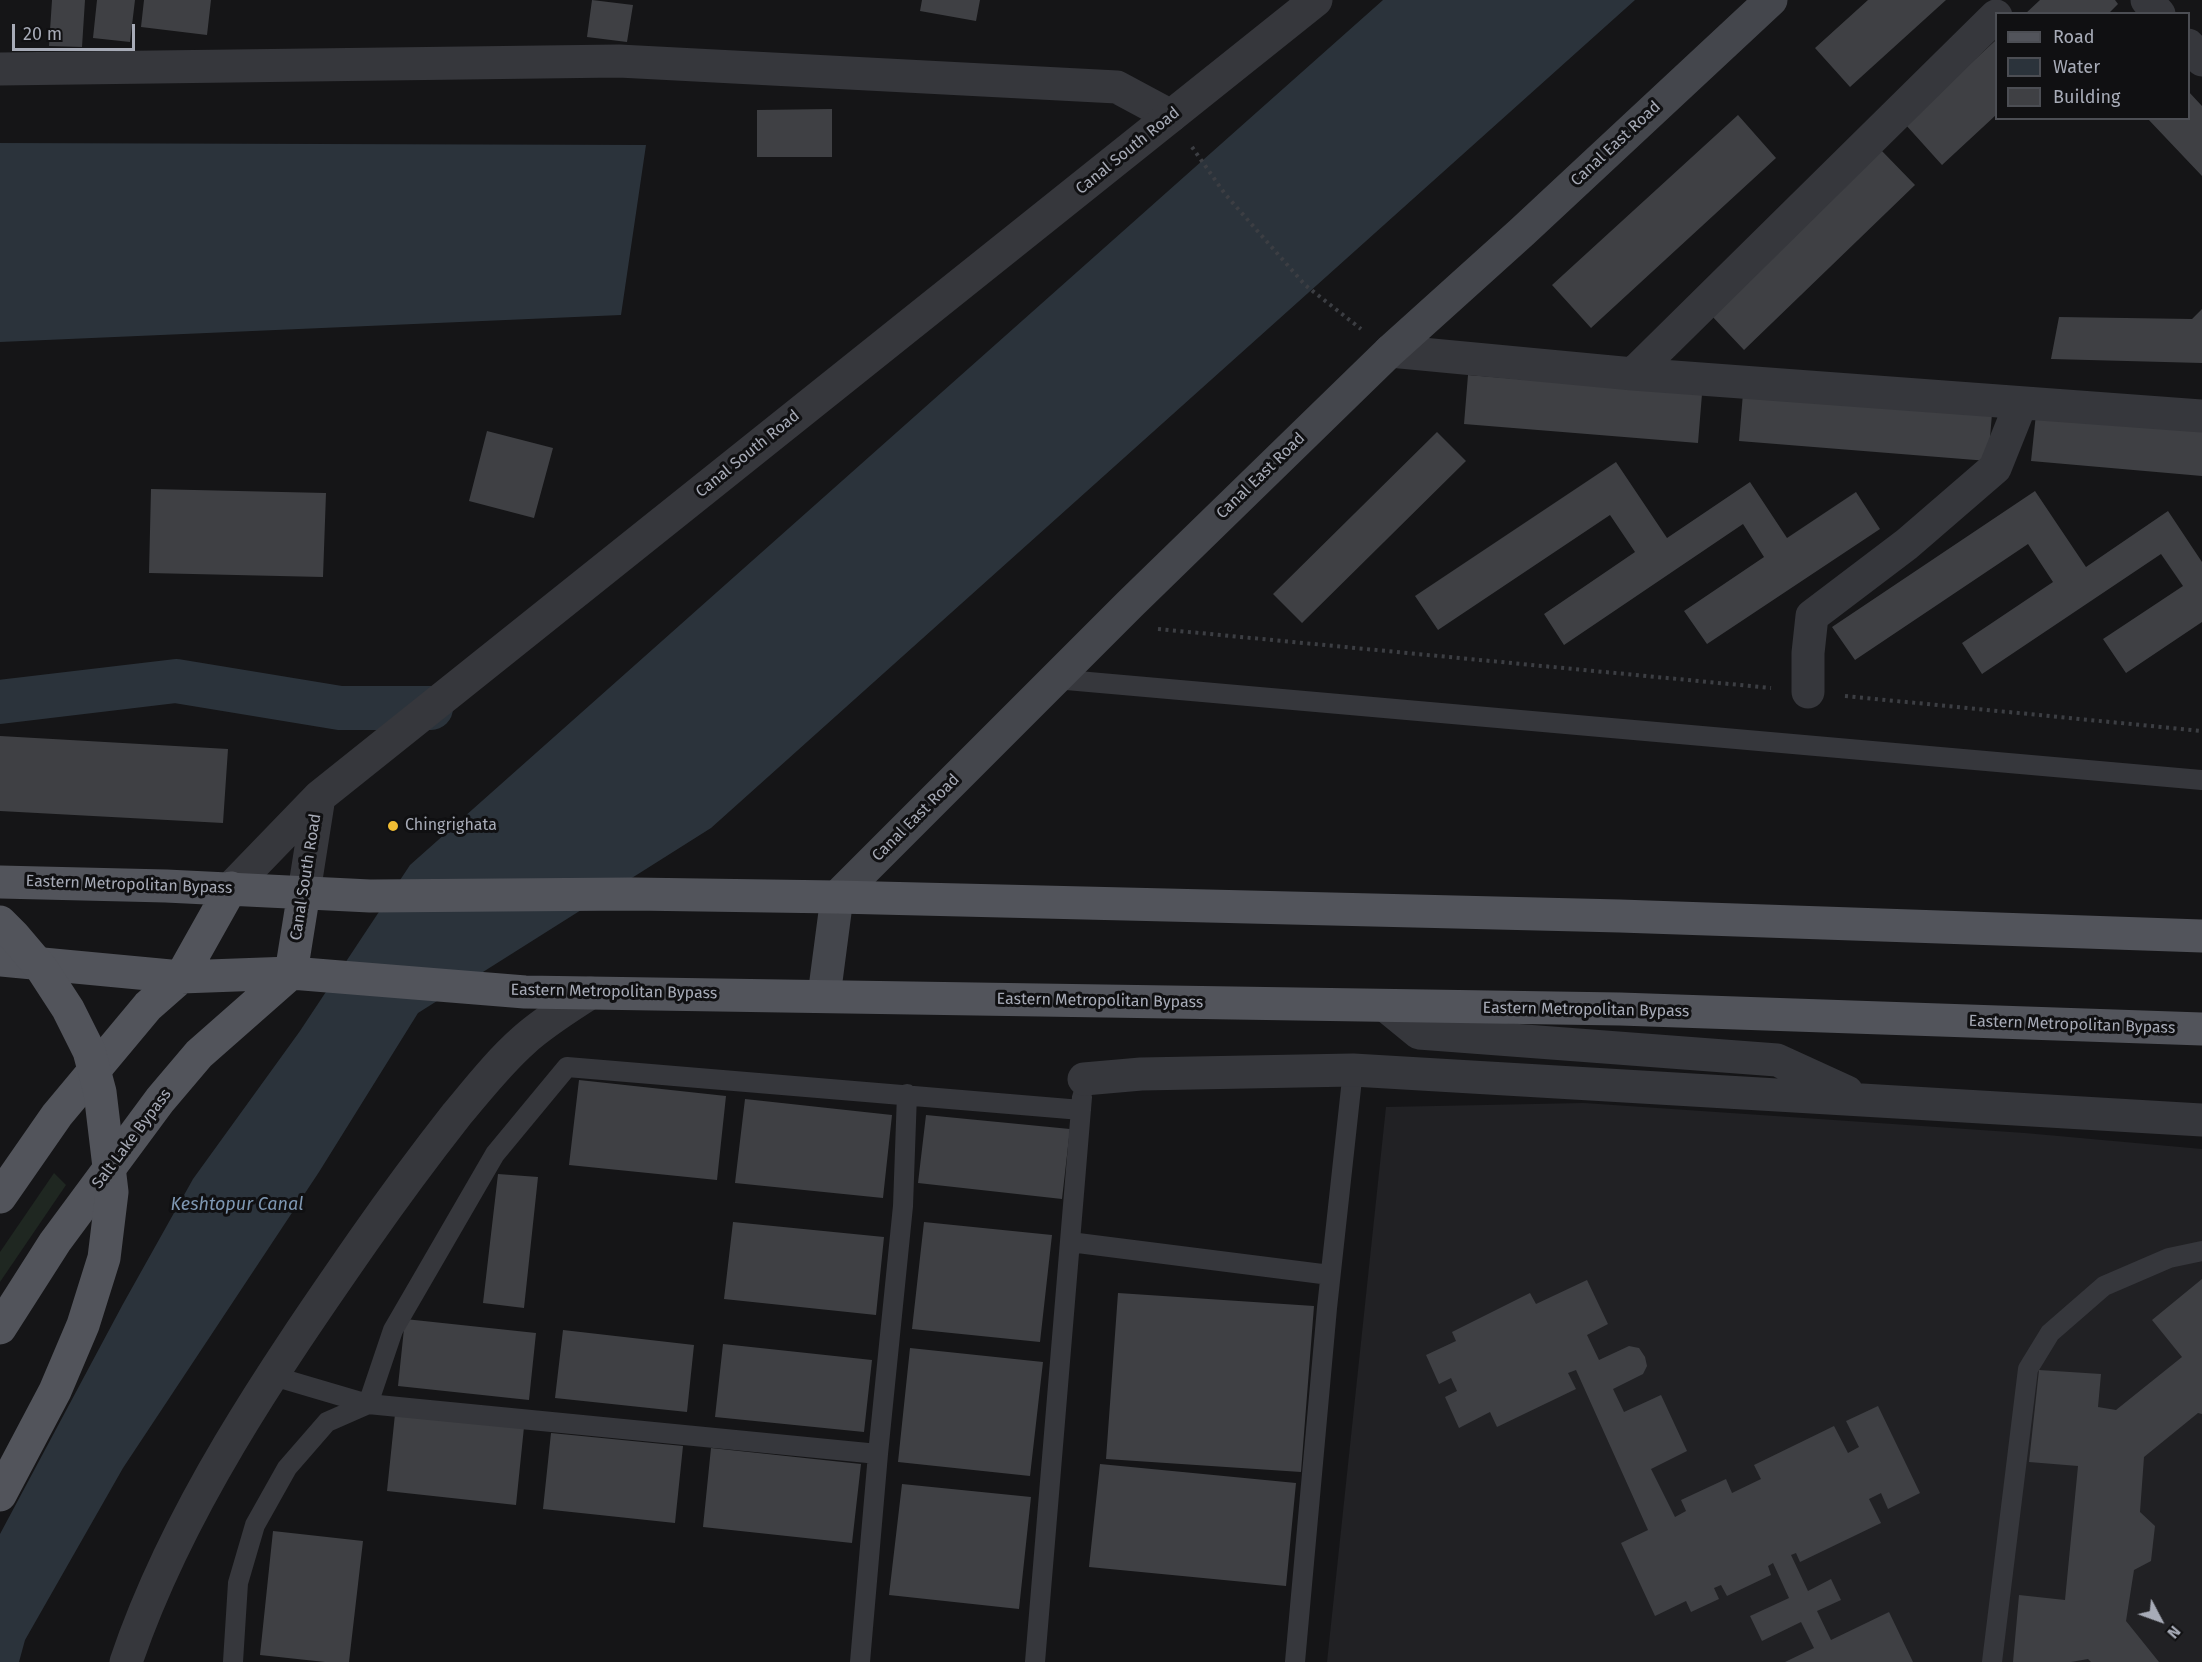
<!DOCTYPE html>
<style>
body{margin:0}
#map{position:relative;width:2202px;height:1662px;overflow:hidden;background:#151517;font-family:"Fira Sans",sans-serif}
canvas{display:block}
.legend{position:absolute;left:1995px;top:12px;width:195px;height:108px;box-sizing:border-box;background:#101012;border:2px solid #4c4e54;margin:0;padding:8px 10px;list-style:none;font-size:18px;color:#a7abb7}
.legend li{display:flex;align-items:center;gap:12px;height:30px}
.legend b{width:30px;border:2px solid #4c4e54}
.north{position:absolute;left:2130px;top:1590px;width:60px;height:60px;-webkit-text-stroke:4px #101012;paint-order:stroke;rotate:131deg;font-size:16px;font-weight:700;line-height:24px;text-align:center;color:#a7abb7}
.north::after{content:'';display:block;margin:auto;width:21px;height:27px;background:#a7abb7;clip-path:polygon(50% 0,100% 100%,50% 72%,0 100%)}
.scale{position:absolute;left:12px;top:24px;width:123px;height:27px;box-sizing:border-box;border:3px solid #a7abb7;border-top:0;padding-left:8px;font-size:18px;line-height:21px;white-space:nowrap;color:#a7abb7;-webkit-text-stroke:4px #101012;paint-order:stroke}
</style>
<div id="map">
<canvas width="2202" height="1662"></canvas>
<ul class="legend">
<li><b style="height:8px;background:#52545b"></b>Road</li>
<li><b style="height:16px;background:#2b333b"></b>Water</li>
<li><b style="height:16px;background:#3f4044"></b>Building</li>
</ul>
<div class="north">N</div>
<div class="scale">20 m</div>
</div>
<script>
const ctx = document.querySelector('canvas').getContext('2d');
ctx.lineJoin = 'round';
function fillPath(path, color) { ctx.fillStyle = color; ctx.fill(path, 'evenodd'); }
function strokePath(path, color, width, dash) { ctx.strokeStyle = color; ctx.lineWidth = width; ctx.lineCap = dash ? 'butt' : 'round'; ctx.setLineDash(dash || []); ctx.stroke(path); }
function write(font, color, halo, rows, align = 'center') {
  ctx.font = font + ' "Fira Sans",sans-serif'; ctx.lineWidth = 6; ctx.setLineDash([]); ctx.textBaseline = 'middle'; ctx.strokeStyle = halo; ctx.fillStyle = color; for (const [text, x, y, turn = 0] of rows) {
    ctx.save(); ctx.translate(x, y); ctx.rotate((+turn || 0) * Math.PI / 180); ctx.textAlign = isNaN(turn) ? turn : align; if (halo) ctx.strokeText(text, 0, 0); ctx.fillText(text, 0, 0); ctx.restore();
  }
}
fillPath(new Path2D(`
 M1584,1103L2025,1133L2202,1149V1662H1327L1386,1107Z`), '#212124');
fillPath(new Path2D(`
 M54,1173L66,1185L0,1282V1252Z`), '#1f2721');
fillPath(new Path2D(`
 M1383,0H1635L711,828L418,1013L319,1172L123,1468L25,1640L19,1662H0V1534L123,1304L193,1179L300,1031L410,865Z
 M0,143L646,145L621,315L0,342Z`), '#2b333b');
strokePath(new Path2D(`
 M0,702L176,681L340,708H431`), '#2b333b', 44);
fillPath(new Path2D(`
 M52,0H85L82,47L49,46Z
 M97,0H135L130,42L93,38Z
 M144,0H211L207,35L141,27Z
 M592,0L633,5L627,42L587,37Z
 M922,0H980L976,21L920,11Z
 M1868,0H1946L1850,87L1815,48Z
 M2040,0H2115L2118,4L2108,14H2025Z
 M1996,40V115L1942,165L1905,124Z
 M2188,91L2202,106V176L2147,118H2188Z
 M832,109V157H757V110Z
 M1738,115L1776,158L1591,328L1552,285Z
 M1881,150L1915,185L1744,350L1710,314Z
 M2202,309V363L2051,359L2059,317L2192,319Z
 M1468,375L1702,394L1698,443L1464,424Z
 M1743,393L1992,414L1988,461L1739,441Z
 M2036,414L2202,428V476L2031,461Z
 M487,431L553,448L534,518L469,501Z
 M1437,432L1466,461L1302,623L1273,594Z
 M1616,462L1667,538L1750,482L1787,538L1856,492L1880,529L1707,644L1684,611L1764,557L1743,524L1564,645L1544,614L1635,552L1610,515L1438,630L1415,596Z
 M151,489L326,493L323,577L149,573Z
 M2035,491L2086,567L2168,511L2202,562V622L2126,673L2103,639L2183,586L2161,554L1982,674L1962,643L2053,582L2028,544L1855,660L1832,627Z
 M0,736L228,749L223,823L0,811Z
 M579,1080L726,1096L717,1180L569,1165Z
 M745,1099L892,1115L883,1198L735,1183Z
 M926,1115L1070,1129L1062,1199L918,1183Z
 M498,1174L538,1177L524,1308L483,1303Z
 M733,1222L884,1237L876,1315L724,1299Z
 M924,1222L1052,1235L1040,1342L912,1329Z
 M2202,1279V1414L2198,1413L2144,1457L2140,1512L2155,1526L2151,1561L2134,1570L2126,1621L2159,1662H2091L2088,1659L2071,1662H2013L2019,1595L2065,1600L2078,1466L2029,1462L2039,1370L2101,1374L2098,1407L2116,1410L2182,1357L2152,1320Z
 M1587,1280L1608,1324L1587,1335L1599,1360L1629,1346L1639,1348L1645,1357L1647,1366L1643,1374L1613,1389L1624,1412L1661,1395L1687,1451L1651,1469L1675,1517L1686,1511L1681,1500L1726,1479L1732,1493L1761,1479L1754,1465L1834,1426L1848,1453L1859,1447L1846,1421L1878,1406L1920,1493L1888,1509L1881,1493L1869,1499L1881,1523L1800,1562L1796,1553L1791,1555L1808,1591L1831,1579L1841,1600L1817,1611L1831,1640L1889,1612L1913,1662H1785L1814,1648L1801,1622L1762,1641L1750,1616L1789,1598L1773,1563L1768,1566L1771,1575L1727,1596L1721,1585L1714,1588L1719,1599L1691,1612L1686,1601L1655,1616L1621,1543L1648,1530L1576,1370L1568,1373L1576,1389L1497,1427L1490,1412L1459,1428L1445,1397L1457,1391L1451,1378L1439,1384L1426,1355L1456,1341L1452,1332L1530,1293L1536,1304Z
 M1118,1293L1314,1306L1301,1472L1106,1459Z
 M405,1319L536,1333L529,1400L398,1386Z
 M563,1330L694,1345L687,1412L555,1398Z
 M723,1344L872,1360L864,1432L715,1417Z
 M910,1348L1043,1362L1030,1476L898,1462Z
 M395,1414L524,1427L516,1505L387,1491Z
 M551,1433L683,1446L675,1523L543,1509Z
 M711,1448L861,1464L852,1543L703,1527Z
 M1100,1464L1296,1483L1286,1586L1089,1567Z
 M902,1484L1031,1497L1019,1609L889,1595Z
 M273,1531L363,1541L349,1662H325L260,1655Z`), '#3f4044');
strokePath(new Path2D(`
 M1192,147L1225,194L1305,285L1361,329
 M1158,629L1771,688
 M1845,696L2202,731`), '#3c3e43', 4, [3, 4.5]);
strokePath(new Path2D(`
 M1055,679L2202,780
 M1070,1242L1330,1275
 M273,1376L368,1404L393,1330L495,1154L567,1067L1081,1110
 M233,1662L238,1583L255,1525L287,1468L327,1422L368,1404L878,1454
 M860,1662L878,1454L903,1206L907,1094
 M1035,1662L1082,1097
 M1295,1662L1327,1308L1353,1070
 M1992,1662L2028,1369L2050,1333L2104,1286L2169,1258L2202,1251`), '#36373c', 20);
strokePath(new Path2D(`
 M2147,0L2159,14
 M2188,45L2202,60
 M0,69L619,61L1117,87L1171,116
 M1390,351L1633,374L2202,416
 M1633,374L1996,16
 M1808,692V653L1812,616L1907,544L1995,468L2021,403
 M1386,1006L1419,1033L1777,1060L1847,1092
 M1084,1079L1141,1074L1353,1070L2202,1120`), '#36373c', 33);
strokePath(new Path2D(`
 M231,888L319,797L1316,0
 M304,892L319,797
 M126,1662C177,1511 272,1372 363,1241C393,1198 424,1156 457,1114C478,1089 499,1062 524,1040C544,1022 567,1008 590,993`), '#36373c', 33);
strokePath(new Path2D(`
 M824,996L837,897L1130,604L1390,351L1522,232L1771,0`), '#44464c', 33);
strokePath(new Path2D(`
 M0,882L166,886L370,896L633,894L837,897L1620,916L2202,936
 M0,960L181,977L291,973L525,992L1620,1009L2202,1029
 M291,973L304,892
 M0,1197L57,1115L148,1006L181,977L231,888
 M0,1328L55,1242L160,1100L199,1054L291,973`), '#52545b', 33);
strokePath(new Path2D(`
 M0,922L14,936L42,969L68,1009L89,1051L100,1092L112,1192L104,1258L83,1325L55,1391L0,1495`), '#52545b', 33);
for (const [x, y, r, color] of [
 [393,826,6,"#f1bd34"]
]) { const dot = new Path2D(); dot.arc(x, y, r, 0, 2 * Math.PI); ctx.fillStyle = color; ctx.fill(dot); strokePath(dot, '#101012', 2); }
write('16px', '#a7abb7', '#101012', [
 ["Canal East Road",1616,144,-43],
 ["Canal South Road",1128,151,-39],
 ["Canal South Road",748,454,-39],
 ["Canal East Road",1261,476,-44],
 ["Canal East Road",916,818,-45],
 ["Canal South Road",306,877,-81],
 ["Eastern Metropolitan Bypass",129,885,2],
 ["Eastern Metropolitan Bypass",614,992,1],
 ["Eastern Metropolitan Bypass",1100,1001,1],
 ["Eastern Metropolitan Bypass",1586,1010,1],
 ["Eastern Metropolitan Bypass",2072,1025,2],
 ["Salt Lake Bypass",132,1139,-53]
]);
write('16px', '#a7abb7', '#101012', [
 ["Chingrighata",405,826]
], 'left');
write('italic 18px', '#7e97b2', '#101012', [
 ["Keshtopur Canal",237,1205]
]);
</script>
